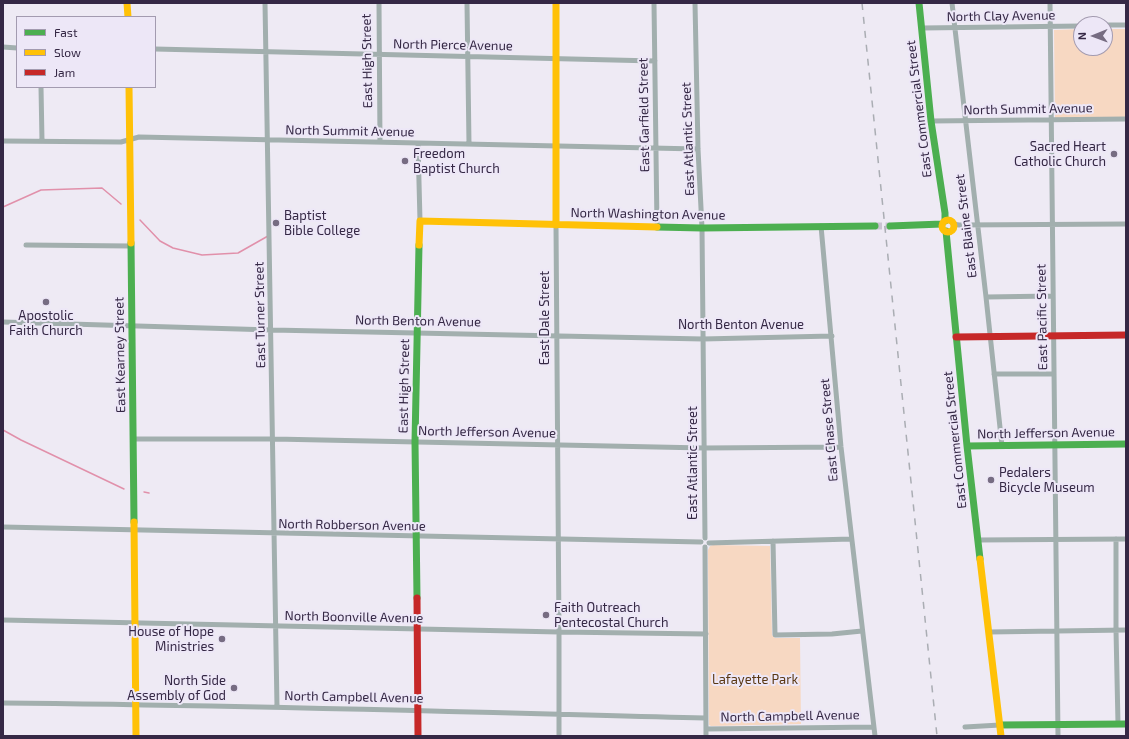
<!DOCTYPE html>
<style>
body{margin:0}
#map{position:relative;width:1129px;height:739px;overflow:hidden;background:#eeeaf4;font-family:"Exo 2",sans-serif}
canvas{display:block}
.frame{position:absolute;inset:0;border:4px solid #352845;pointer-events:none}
.legend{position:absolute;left:16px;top:16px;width:140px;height:72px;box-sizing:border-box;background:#ede7f7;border:1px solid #a39bb0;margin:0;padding:5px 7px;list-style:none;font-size:12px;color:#352845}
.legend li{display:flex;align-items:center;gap:8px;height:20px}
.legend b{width:20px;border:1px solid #a39bb0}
.north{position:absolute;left:1073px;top:16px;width:40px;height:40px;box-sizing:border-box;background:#ede7f7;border:1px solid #a39bb0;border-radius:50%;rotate:269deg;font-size:11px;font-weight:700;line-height:16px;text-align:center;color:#352845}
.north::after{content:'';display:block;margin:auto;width:14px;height:18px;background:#766c82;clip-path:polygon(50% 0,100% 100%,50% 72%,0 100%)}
</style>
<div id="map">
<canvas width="1129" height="739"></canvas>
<div class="frame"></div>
<ul class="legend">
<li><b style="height:5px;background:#4caf50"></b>Fast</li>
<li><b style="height:5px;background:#ffc107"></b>Slow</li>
<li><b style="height:5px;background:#c62828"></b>Jam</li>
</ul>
<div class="north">N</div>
</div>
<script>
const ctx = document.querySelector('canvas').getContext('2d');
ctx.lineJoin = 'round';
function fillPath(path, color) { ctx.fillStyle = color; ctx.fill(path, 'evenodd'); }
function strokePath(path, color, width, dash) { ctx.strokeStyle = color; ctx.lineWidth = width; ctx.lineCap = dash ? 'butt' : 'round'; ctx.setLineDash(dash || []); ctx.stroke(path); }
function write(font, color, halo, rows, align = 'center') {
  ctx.font = font + ' "Exo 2",sans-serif'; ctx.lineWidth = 4; ctx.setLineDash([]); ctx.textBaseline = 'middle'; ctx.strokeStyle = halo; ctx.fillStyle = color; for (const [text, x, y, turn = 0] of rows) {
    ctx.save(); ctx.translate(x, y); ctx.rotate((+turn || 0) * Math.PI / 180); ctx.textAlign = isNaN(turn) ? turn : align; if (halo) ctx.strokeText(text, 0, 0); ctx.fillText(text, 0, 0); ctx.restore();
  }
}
fillPath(new Path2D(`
 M1081,29V48H1105V29H1126V117L1055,118L1054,30Z
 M713,545L770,546L772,635L775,638H800L801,724L711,726L709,725L708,550L710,546Z`), '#f7d8c2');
strokePath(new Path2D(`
 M3,207L41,190L102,188L121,204
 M140,220L160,241L173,248L202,255L238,253L268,236
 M3,430L21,440L124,489
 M144,492L149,493`), '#e190aa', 1.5);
strokePath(new Path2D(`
 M875,226H890`), '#c9c3d1', 7, [7, 3.5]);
strokePath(new Path2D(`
 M265,3L277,707
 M379,3L380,142
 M467,3L469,144
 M654,3L657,227
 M695,3L698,149L702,228L705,538
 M952,3L986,297L1002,446
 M1050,3L1058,736
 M1105,25H1126
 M922,28L1081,26
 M3,47L17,48
 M155,49L655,61
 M41,87L42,141
 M931,121L1126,119
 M3,141L121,142L139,137L698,149
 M418,143L420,221
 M953,224L959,225L1126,224
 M556,225L559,632V736
 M821,226L841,447L875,736
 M26,245L131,246
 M986,297L1053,296
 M3,322L272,330L703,339L832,336
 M994,374H1054
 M133,439H274L704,448L841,447
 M3,527L701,542
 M1116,539V630L1118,724
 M978,540L1126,539
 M773,541L775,635L832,634L862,631
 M709,543L851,539
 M705,547L706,736
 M3,620L559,632L706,634
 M989,632L1126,630
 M3,703C237,705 471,712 705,718
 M965,727L1000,725
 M706,729L874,727`), '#a2afae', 5);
strokePath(new Path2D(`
 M919,3L931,121L945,213V221
 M890,226L942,224
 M657,227L702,228L875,226
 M946,231L967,446L980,559
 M131,243L134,522
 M967,446L1126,444
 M417,598L415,442L419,245
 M1000,725L1126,724`), '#4caf50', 7);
strokePath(new Path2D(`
 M127,3L128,17
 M556,3V225
 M129,87L131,243
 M942 226a6 6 0 1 1 12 0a6 6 0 1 1-12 0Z
 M419,245L420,221L657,227
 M134,522L136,736
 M980,559L1001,736`), '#ffc107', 7);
strokePath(new Path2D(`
 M956,337L1126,335
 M417,598L418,736`), '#c62828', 7);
strokePath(new Path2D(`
 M862,3L937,736`), '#aaadb3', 1.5, [7, 7]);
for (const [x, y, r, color] of [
 [1114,154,4,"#766c82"],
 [405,161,4,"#766c82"],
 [276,223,4,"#766c82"],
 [46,302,4,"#766c82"],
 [991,480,4,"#766c82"],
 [546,615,4,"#766c82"],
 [222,639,4,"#766c82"],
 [234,688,4,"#766c82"]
]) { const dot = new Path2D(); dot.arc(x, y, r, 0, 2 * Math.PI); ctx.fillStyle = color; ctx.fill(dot); strokePath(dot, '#ede7f7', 1.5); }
write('13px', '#352845', '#ede7f7', [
 ["North Clay Avenue",1001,16,-1],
 ["North Pierce Avenue",453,45,1],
 ["East High Street",367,61,-91],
 ["East Commercial Street",919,109,-97],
 ["North Summit Avenue",1028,109,-1],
 ["East Garfield Street",644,115,-91],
 ["North Summit Avenue",350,131,1],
 ["East Atlantic Street",688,139,-92],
 ["North Washington Avenue",648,214,1],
 ["East Blaine Street",966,226,-97],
 ["East Turner Street",260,315,-91],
 ["East Pacific Street",1042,317,-91],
 ["East Dale Street",545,318,-90],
 ["North Benton Avenue",418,321,1],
 ["North Benton Avenue",741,325],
 ["East Kearney Street",120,355,-91],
 ["East High Street",404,386,-89],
 ["East Chase Street",829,430,-95],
 ["North Jefferson Avenue",487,432,1],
 ["North Jefferson Avenue",1046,433,-1],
 ["East Commercial Street",955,440,-96],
 ["East Atlantic Street",693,463,-90],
 ["North Robberson Avenue",352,525,1],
 ["North Boonville Avenue",354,617,1],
 ["North Campbell Avenue",354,697,1],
 ["North Campbell Avenue",790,716,-1]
]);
write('13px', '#352845', '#ede7f7', [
 ["Sacred Heart",1106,147,"right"],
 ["Catholic Church",1106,162,"right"],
 ["Freedom",413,154],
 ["Baptist Church",413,169],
 ["Baptist",284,216],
 ["Bible College",284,231],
 ["Apostolic",46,316,"center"],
 ["Faith Church",46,331,"center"],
 ["Pedalers",999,473],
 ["Bicycle Museum",999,488],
 ["Faith Outreach",554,608],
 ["Pentecostal Church",554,623],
 ["House of Hope",214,632,"right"],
 ["Ministries",214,647,"right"],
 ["North Side",226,681,"right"],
 ["Assembly of God",226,696,"right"]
], 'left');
write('13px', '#5a3813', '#ede7f7', [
 ["Lafayette Park",755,680]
]);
</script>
